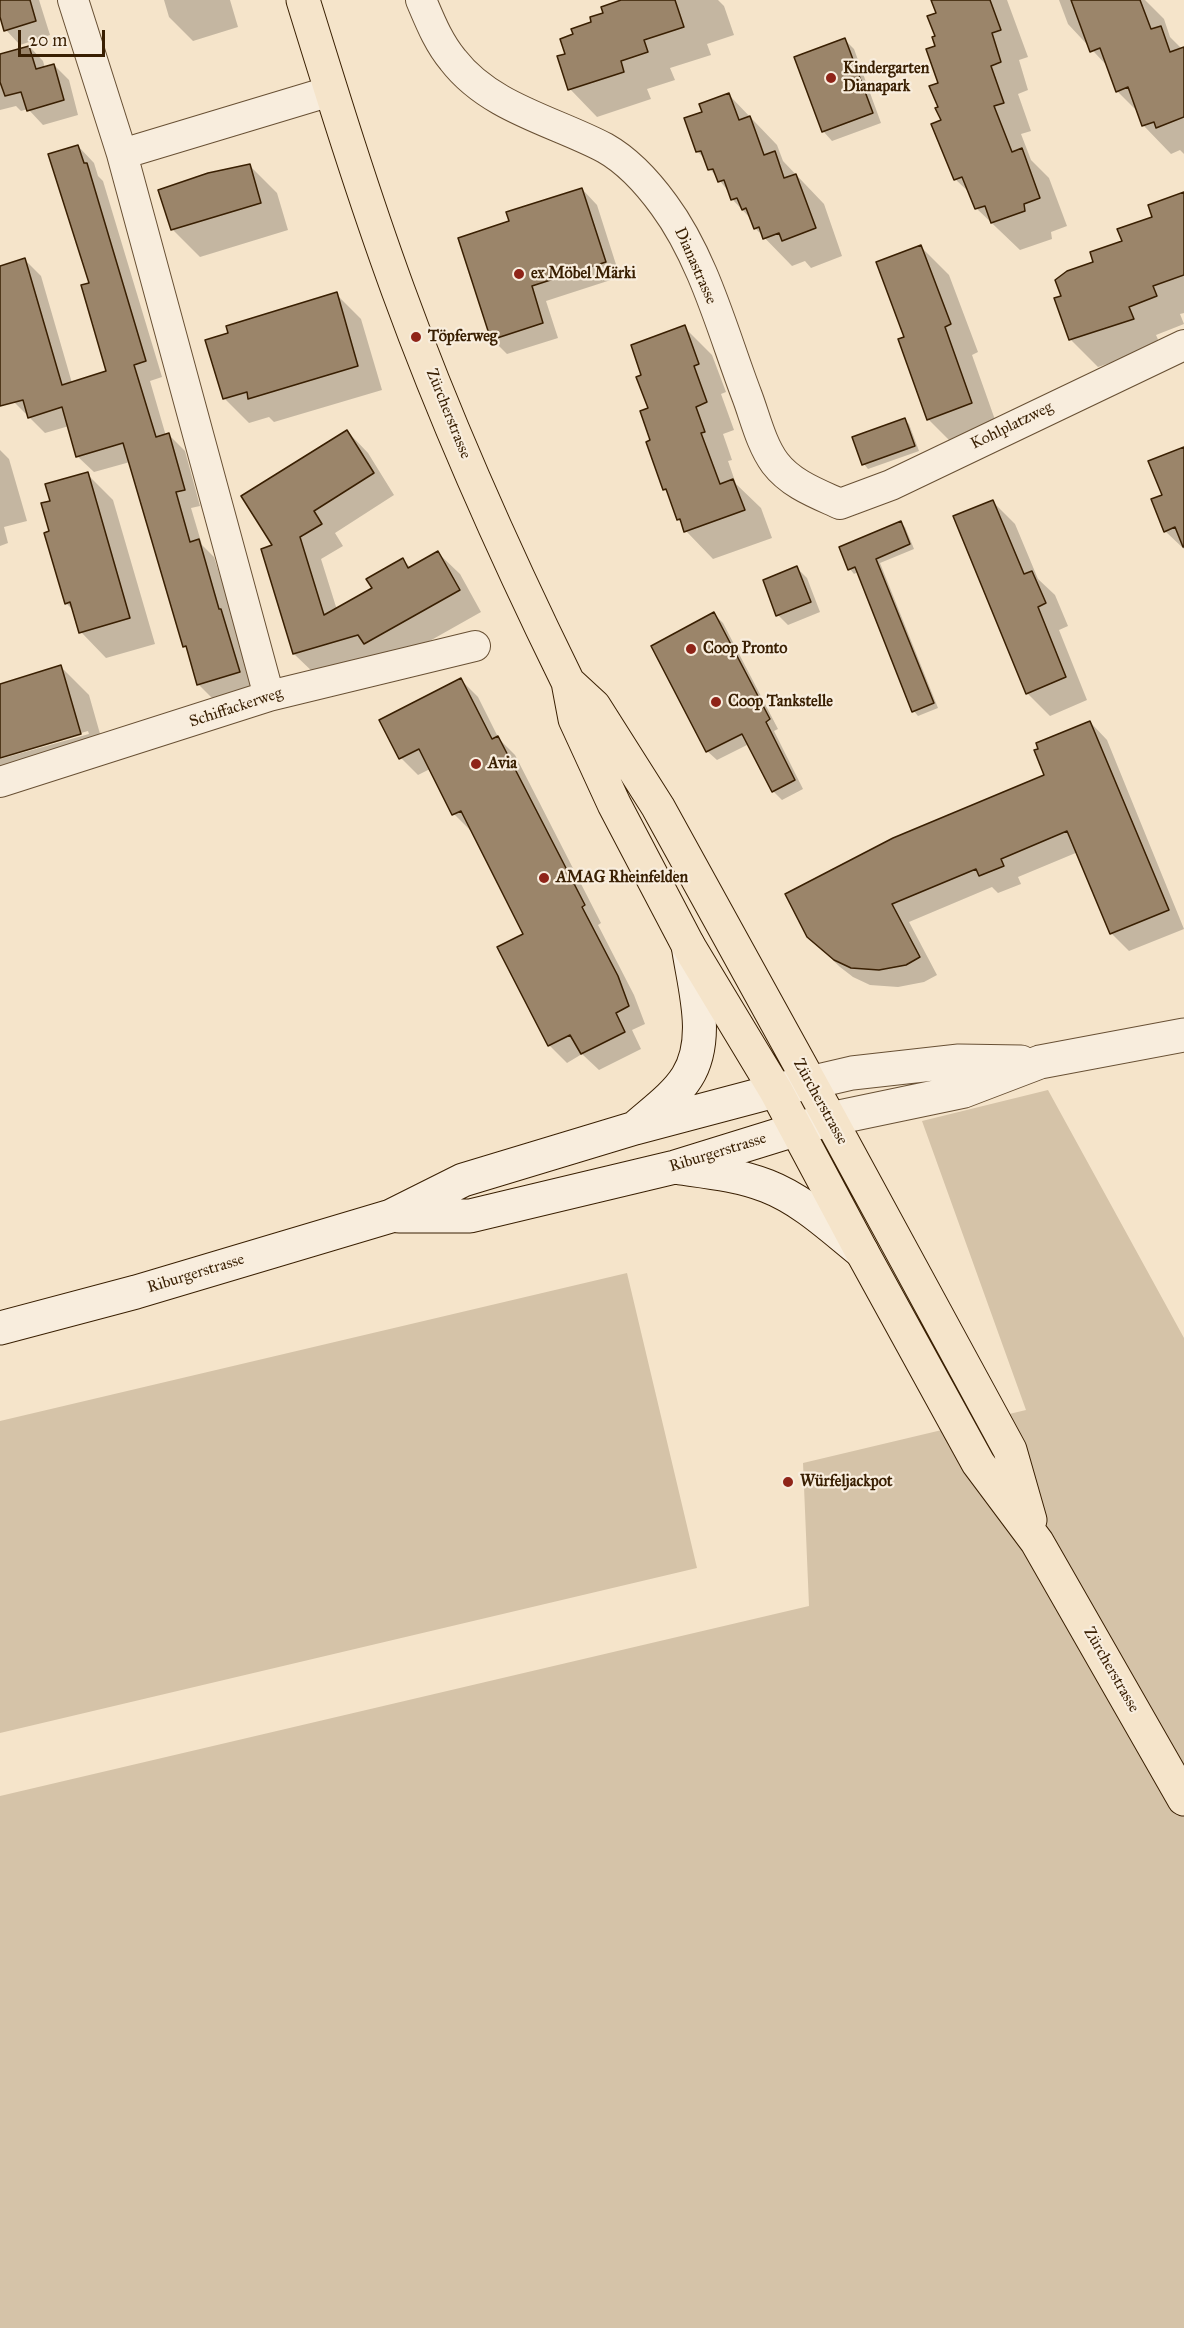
<!DOCTYPE html>
<meta charset="utf-8">
<style>
body{margin:0}
#map{position:relative;width:1184px;height:2328px;overflow:hidden;background:#f5e4ca;font-family:"IM FELL Great Primer",serif}
canvas{display:block}
.scale{position:absolute;left:18px;top:30px;width:87px;height:27px;box-sizing:border-box;border:3px solid #391f02;border-top:0;padding-left:8px;font-size:18px;line-height:21px;white-space:nowrap;color:#391f02;-webkit-text-stroke:4px #f8eddd;paint-order:stroke}
</style>
<div id="map">
<canvas width="1184" height="2328"></canvas>
<div class="scale">20 m</div>
</div>
<script>
const ctx = document.querySelector('canvas').getContext('2d');
ctx.lineJoin = 'round';
function fillPath(path, color) { ctx.fillStyle = color; ctx.fill(path, 'evenodd'); }
function strokePath(path, color, width, dash) { ctx.strokeStyle = color; ctx.lineWidth = width; ctx.lineCap = dash ? 'butt' : 'round'; ctx.setLineDash(dash || []); ctx.stroke(path); }
function write(font, color, halo, rows, align = 'center') {
  ctx.font = font + ' "IM FELL Great Primer",serif'; ctx.lineWidth = 4.5; ctx.setLineDash([]); ctx.textBaseline = 'middle'; ctx.strokeStyle = halo; ctx.fillStyle = color; for (const [text, x, y, turn = 0] of rows) {
    ctx.save(); ctx.translate(x, y); ctx.rotate((+turn || 0) * Math.PI / 180); ctx.textAlign = isNaN(turn) ? turn : align; if (halo) ctx.strokeText(text, 0, 0); ctx.fillText(text, 0, 0); ctx.restore();
  }
}
fillPath(new Path2D(`
 M1048,1090L1184,1338V2328H0V1796L809,1606L803,1463L1026,1410L922,1121Z
 M627,1273L697,1568L0,1733V1421Z`), '#d5c3a8');
fillPath(new Path2D(`
 M0,0H39L50,35L20,45L6,30L0,9Z
 M164,0H230L238,27L193,41L169,17Z
 M621,0H718L724,6L734,35L707,44L711,55L670,68L675,80L647,89L651,99L597,117L570,89L567,55L574,35Z
 M941,0H1007L1028,57L1019,60L1028,90L1018,94L1031,131L1021,134L1031,160L1049,178L1067,226L1051,232L1052,239L1020,250L976,208L971,194L955,179L940,108L937,38L938,14Z
 M1059,0H1145L1164,19L1170,37L1184,51V154L1180,150L1171,154L1144,126L1139,113L1117,91L1109,68L1068,24Z
 M845,40L854,49L881,123L832,141L823,131Z
 M29,46L43,61L45,68L54,65L69,80L78,115L43,125L28,109L21,111L16,106L0,110V54Z
 M729,95L777,145L783,161L824,204L842,256L811,268L805,261L792,266L755,228L751,219L732,199L729,192L710,169L706,160L697,151L704,113Z
 M78,146L94,163L98,176L103,181L162,377L150,381L166,436L169,435L185,451L200,506L191,508L202,545L214,557L256,688L214,700L198,684L188,649L185,646L130,462L94,472L77,456L69,426L45,433L14,402L0,374V267L25,260L41,276L72,383L108,372L91,284Z
 M249,165L277,193L288,230L200,257L172,229Z
 M582,189L597,205L620,277L546,301L558,338L507,354L492,339L511,222Z
 M1184,193V313L1180,314L1184,324L1156,335L1161,346L1098,367L1070,339L1063,297L1095,263Z
 M921,247L949,275L978,352L972,355L999,431L956,447L928,419L906,338Z
 M336,294L361,319L382,390L274,422L269,417L249,423L224,398Z
 M684,327L712,355L726,392L721,394L734,430L723,434L732,460L728,461L736,484L761,508L772,538L713,559L686,531L683,525L678,519L669,494L664,489L652,441L650,409Z
 M904,420L909,424L919,451L868,469L864,464Z
 M347,431L368,453L394,495L335,533L343,546L321,559L337,610L374,589L403,560L411,568L438,553L460,574L481,612L387,665L316,675L294,654L275,546Z
 M1184,448V549L1165,531L1164,495Z
 M0,450L9,459L27,521L4,527L8,543L0,546Z
 M87,474L113,500L155,644L106,658L81,632L75,612L66,603L51,532L52,502Z
 M992,501L1015,524L1038,579L1055,595L1068,626L1059,630L1087,700L1050,716L1027,693Z
 M901,523L905,527L914,549L880,563L938,708L918,716L914,711L858,572L854,574L850,569Z
 M797,568L807,578L820,612L788,625L778,615Z
 M714,614L723,623L778,729L774,731L803,789L782,800L773,791L749,744L717,760L707,751L653,646Z
 M61,667L89,695L108,762L0,790V759L89,734L88,731L0,756V685Z
 M461,680L478,697L499,739L515,755L601,923L598,925L634,995L645,1024L632,1030L641,1049L599,1070L582,1054L567,1063L550,1046L499,948L525,935L472,831H471L454,814L430,769L418,775L401,758L381,721Z
 M1090,722L1107,740L1184,929L1129,951L1112,934L1078,852L1018,877L1021,884L998,893L992,887L909,922L937,975L924,982L898,987L870,985L853,977L840,967L808,936L1046,776Z`), '#0003');
const building = new Path2D(`
 M0,0H30L36,21L4,31L0,17Z
 M621,0H675L684,27L644,40L648,52L621,61L624,72L568,90L557,56L565,54L560,39L573,34L571,29L591,22L590,17L603,13L601,7Z
 M931,0H990L1001,30L992,33L1001,62L991,66L1004,103L994,106L1012,152L1022,148L1040,198L1024,204L1025,211L991,223L985,206L975,209L962,177L954,180L931,124L941,120L935,108L938,107L929,86L938,83L926,49L935,46L932,37L935,36L927,16L936,13Z
 M1071,0H1140L1151,29L1161,26L1170,52L1184,47V117L1156,128L1154,122L1142,126L1128,87L1116,92L1100,48L1090,52Z
 M845,38L873,113L822,132L794,57Z
 M29,46L36,69L54,64L64,100L27,111L21,92L5,96L0,82V54Z
 M729,93L739,120L750,116L764,155L775,151L784,178L796,174L816,228L782,241L779,233L763,239L759,227L754,229L746,208L742,210L737,198L731,200L724,180L718,182L713,169L708,170L701,151L696,152L684,118L702,112L699,104Z
 M78,145L84,163H87L146,361L134,365L156,437L169,433L185,490L176,492L190,542L199,539L219,609H221L240,672L197,685L186,646L183,647L123,443L76,457L62,407L28,418L23,400L0,406V266L25,258L62,385L106,371L81,285L89,283L48,154Z
 M250,164L261,203L171,230L158,190L208,173Z
 M582,188L606,262L532,286L543,323L491,340L458,238L509,221L506,212Z
 M1184,192V275L1153,286L1157,296L1129,307L1134,319L1069,340L1054,298L1061,296L1055,280L1067,271L1093,262L1090,252L1122,241L1117,229L1152,217L1148,205Z
 M921,245L951,324L945,327L972,403L927,420L898,339L904,337L876,262Z
 M337,292L358,366L248,399L247,392L223,399L205,340L228,333L226,326Z
 M685,325L699,364L694,366L707,402L696,407L705,432L701,433L720,484L733,479L745,510L684,532L680,519L677,520L666,489L663,490L646,442L650,440L640,411L648,408L636,377L641,375L631,345Z
 M905,418L915,446L862,465L852,437Z
 M347,430L374,473L314,511L322,524L300,537L324,615L372,588L366,579L403,558L408,568L438,551L460,590L364,644L358,635L293,654L261,549L272,545L241,496Z
 M1184,447V547H1183L1175,527L1164,532L1151,499L1162,495L1148,461Z
 M88,472L130,618L79,633L70,602L65,604L44,533L49,531L41,503L50,501L45,484Z
 M993,500L1024,574L1032,571L1046,603L1038,607L1066,677L1026,694L953,516Z
 M901,521L910,544L876,559L934,703L912,712L855,567L848,570L839,547Z
 M797,566L811,602L776,616L763,580Z
 M714,612L770,719L766,722L795,780L772,792L742,734L706,752L651,646Z
 M61,665L81,734L0,758V684Z
 M461,678L492,739L498,736L585,905L582,907L618,976L629,1006L616,1013L625,1032L581,1054L570,1035L548,1046L497,947L523,934L461,811L452,815L419,749L399,759L379,720Z
 M1090,721L1169,910L1110,934L1067,831L1001,859L1004,866L979,876L976,869L892,904L920,957L906,965L879,970L851,968L834,960L807,937L785,894L893,838L1044,775L1034,750L1038,749L1036,743Z`);
fillPath(building, '#9b856a');
strokePath(building, '#391f02', 1.5);
const minor = new Path2D(`
 M73,0L122,154L269,696
 M421,0C430,21 438,42 453,60C490,108 554,121 605,148C628,161 648,183 664,205C704,259 723,333 747,396C755,417 761,444 775,463C791,484 816,493 840,504L891,485L1184,345
 M122,154L331,91
 M0,782L269,696L475,646`);
const tertiary = new Path2D(`
 M809,1083L852,1073L959,1061L1021,1062
 M830,1119L964,1091L1040,1062L1184,1035`);
const secondary = new Path2D(`
 M637,1126C654,1111 675,1096 687,1077C711,1039 694,987 688,945
 M680,1168C709,1172 739,1175 767,1186C803,1200 832,1228 862,1252
 M399,1216H470L675,1167L830,1119
 M0,1328L136,1292L391,1216L463,1180L635,1128L801,1084`);
const primary = new Path2D(`
 M303,0C333,97 363,194 398,290C446,422 506,556 568,682L575,719L614,804L688,945L776,1091L862,1252L978,1463L1037,1542L1184,1799
 M568,682L594,706L658,807L830,1119L1010,1450L1030,1520`);
strokePath(minor, '#685034', 32);
strokePath(tertiary, '#685034', 35);
strokePath(secondary, '#391f02', 35);
strokePath(primary, '#391f02', 35);
strokePath(minor, '#f8eddd', 30);
strokePath(tertiary, '#f8eddd', 33);
strokePath(secondary, '#f8eddd', 33);
strokePath(primary, '#f5e4ca', 33);
for (const [x, y, r, color] of [
 [831,78,6,"#8f2418"],
 [519,274,6,"#8f2418"],
 [416,337,6,"#8f2418"],
 [691,649,6,"#8f2418"],
 [716,702,6,"#8f2418"],
 [476,764,6,"#8f2418"],
 [544,878,6,"#8f2418"],
 [788,1482,6,"#8f2418"]
]) { const dot = new Path2D(); dot.arc(x, y, r, 0, 2 * Math.PI); ctx.fillStyle = color; ctx.fill(dot); strokePath(dot, '#f8eddd', 2); }
write('bold 16px', '#391f02', '#f8eddd', [
 ["Kindergarten",843,69],
 ["Dianapark",843,87],
 ["ex Möbel Märki",531,274],
 ["Töpferweg",428,337],
 ["Coop Pronto",703,649],
 ["Coop Tankstelle",728,702],
 ["Avia",488,764],
 ["AMAG Rheinfelden",556,878],
 ["Würfeljackpot",800,1482]
], 'left');
write('16px', '#391f02', '#f8eddd', [
 ["Dianastrasse",695,266,66],
 ["Zürcherstrasse",448,414,68],
 ["Kohlplatzweg",1012,426,-26],
 ["Schiffackerweg",236,708,-18],
 ["Zürcherstrasse",820,1102,61],
 ["Riburgerstrasse",718,1153,-17],
 ["Riburgerstrasse",196,1274,-17],
 ["Zürcherstrasse",1111,1670,60]
]);
</script>
